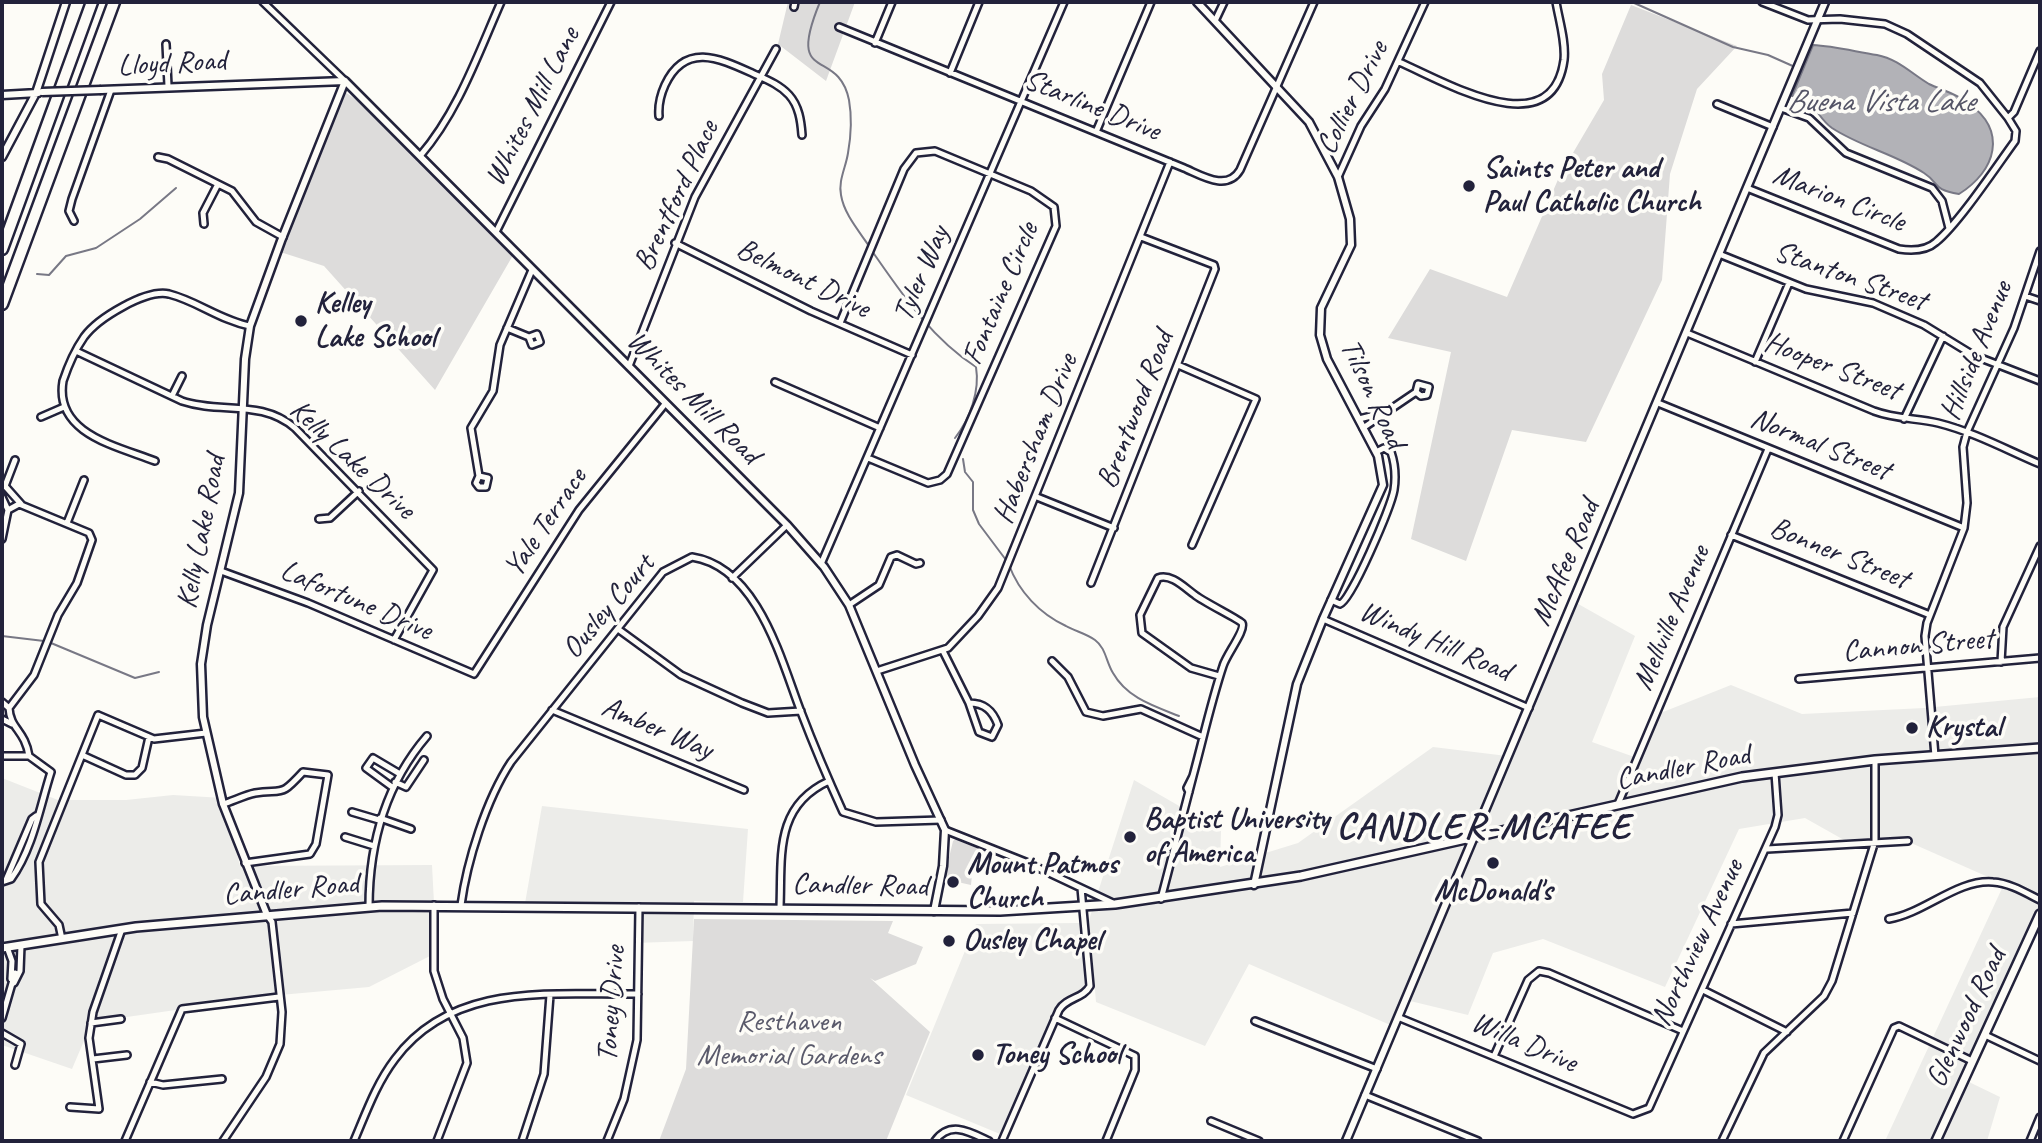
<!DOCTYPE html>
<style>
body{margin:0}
#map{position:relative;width:2042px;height:1143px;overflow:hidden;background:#fdfcf7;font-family:Caveat,sans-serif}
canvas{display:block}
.frame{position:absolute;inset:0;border:4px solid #22223b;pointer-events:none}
</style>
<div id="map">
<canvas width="2042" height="1143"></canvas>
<div class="frame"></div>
</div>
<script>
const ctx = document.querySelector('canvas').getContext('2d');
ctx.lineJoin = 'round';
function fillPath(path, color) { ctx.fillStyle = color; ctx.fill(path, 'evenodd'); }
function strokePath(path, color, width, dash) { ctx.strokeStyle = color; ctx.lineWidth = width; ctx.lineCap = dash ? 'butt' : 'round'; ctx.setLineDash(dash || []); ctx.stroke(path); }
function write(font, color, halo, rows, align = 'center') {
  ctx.font = font + ' Caveat,sans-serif'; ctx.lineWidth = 7; ctx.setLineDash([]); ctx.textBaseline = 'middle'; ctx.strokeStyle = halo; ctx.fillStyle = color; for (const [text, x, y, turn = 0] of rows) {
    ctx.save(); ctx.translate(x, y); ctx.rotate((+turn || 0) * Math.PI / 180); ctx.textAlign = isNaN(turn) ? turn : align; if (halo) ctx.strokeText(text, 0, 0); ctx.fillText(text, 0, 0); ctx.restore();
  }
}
fillPath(new Path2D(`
 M1573,601L1635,636L1592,742L1640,759L1658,714L1731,685L1802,714L1924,708L2040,697V920L1979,1049L1969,1082L2000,1097L1987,1141H1885L2004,884L1902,839L1844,840L1805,818L1739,829L1665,987L1543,939L1493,953L1468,1015L1406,1000L1395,1027L1249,964L1205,1046L1096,1002L1089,920L1134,780L1221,830L1220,867L1298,843L1433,747L1507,756Z
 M2,778L58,800H126L173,795L223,798L240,866L432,865L434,903L430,956L369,987L280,995L92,1022L72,1069L2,1045Z
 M542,806L748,829L743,902L694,901L693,941L634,943L641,909H524Z
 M1079,923L1087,985L1057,1005L1000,1134L906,1095L976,924Z`), '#ecece9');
fillPath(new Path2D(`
 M788,2H855L826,81L778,44Z
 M1631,5L1737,46L1697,89L1670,174L1662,280L1586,442L1512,430L1466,561L1411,539L1451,352L1388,338L1430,269L1507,297L1560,175L1604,100L1602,74Z
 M345,92L386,120L516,250L435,390L324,266L274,250Z
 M958,837L995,852L989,864H973L971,885L944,879L953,841Z
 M694,919L893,921L888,933L923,947L916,964L875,981L870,978L930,1032L886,1141H659L686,1069Z`), '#dddcdb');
const water = new Path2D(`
 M1813,45C1834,46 1857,52 1877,55C1898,59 1912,74 1929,84C1942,90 1957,94 1968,103C2008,131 1996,171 1959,194C1931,189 1941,184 1924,173C1895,154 1861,147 1832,128C1816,117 1815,98 1792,96Z`);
fillPath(water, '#b2b2b7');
strokePath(water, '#787885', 2);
strokePath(new Path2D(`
 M820,2C785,86 838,46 849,100C852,117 851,136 848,153C846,167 838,181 841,195C844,214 859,231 869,246
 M1632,2L1733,47L1768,55L1795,67
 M872,251C902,294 931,338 976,367C980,391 970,419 955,438
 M37,274L49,275L66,256L96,248L140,219L176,188
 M963,459L965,472L973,482V510L979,524L1006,560
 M1009,565C1019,592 1040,614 1066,626C1075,631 1087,634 1095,640C1106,648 1106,662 1113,673C1127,698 1154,706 1179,716
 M2,636L44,641
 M51,643L135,678L159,672`), '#787885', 2);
const minor = new Path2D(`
 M263,2L345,81
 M1762,2L1808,20L1840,19L1885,24L1907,34L1980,83L2008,118
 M794,7L795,2
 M1215,21L1224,2
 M839,27L1184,168C1201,175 1227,192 1240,170L1314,2
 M875,43L892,2
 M166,44L168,86
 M1399,62C1444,81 1552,147 1564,60C1566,42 1559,20 1556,2
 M950,73L979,2
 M1717,104L1773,127
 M1781,108L1809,118L1846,153L1932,188L1942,201L1949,228
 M659,116C658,104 660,96 665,85C685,42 719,58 752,73C765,79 779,84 789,95C799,106 801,121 802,135
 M1096,132L1151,2
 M420,156C458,112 478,54 501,2
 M158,157L168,159L232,191L256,222L283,237
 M1338,177L1361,126L1385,89L1425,2
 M1747,188L1899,249C1912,251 1926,251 1936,242C1959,223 1996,167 2015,141L2016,131L2008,118L2014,112L2040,51
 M74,221L69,211L72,199L111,90
 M204,224L203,213L218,184
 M496,232L611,2
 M675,243L811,311L912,355
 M1719,254L1806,289L1873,303L1924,325L1973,355L2040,381
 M2025,296L2040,301
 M840,323L904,169L916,153L935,151L1031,191L1054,207L1056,226L947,474L940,480L928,483L868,458
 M507,328L529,337L532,345L540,342L537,334L529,337
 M1687,333L1874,411C1895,419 1917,418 1938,423C1974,432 2007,450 2040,464
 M76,351L182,401C221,414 261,399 295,428L433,570L394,640
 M1755,362L1789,283
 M1178,365L1256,399L1192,545
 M629,366L695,197L776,49
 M775,382L880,428
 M172,396L182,376
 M1658,403L1964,528
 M41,417L64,407
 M1359,419L1379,414
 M1904,419L1943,336
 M1363,428L1416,392L1418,384L1429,387L1427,395L1421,396L1416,392
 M15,460L5,486L21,504
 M155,461C117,446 54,434 63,381C68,366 75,350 84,337C98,318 146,289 169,294C197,301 220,320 250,326
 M479,476L488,478L486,487H479L476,483L479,476L471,428L493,391L500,345L532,270
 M2,497L8,510L2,539
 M1037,497L1114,528
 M8,510L19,504L89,533L92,540L77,583L58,615L34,675L9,708
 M319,519L330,518L359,491
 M67,523L84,480
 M1731,535L1930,615
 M821,564L1064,2
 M221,571L308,603L474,674L579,510L665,404
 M732,578L787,525
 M1091,583L1215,269L1214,265L1141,237
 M1331,600L1340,604C1351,601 1391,507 1394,490C1396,477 1395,464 1391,452L1384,448L1376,452
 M849,605L879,585L891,557L897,555L916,564L920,563
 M1323,619L1529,708
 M618,629L681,675L742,703L768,713L801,711
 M943,651L969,703
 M1052,661L1068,677L1086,712L1103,716L1141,709L1203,737
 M2001,662L2003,627L2040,546
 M877,671L948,648L978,616L998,588L1170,162
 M1799,679L2040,658
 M2,702L9,708C10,729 25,730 29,756L51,772C40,806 33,849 11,879L2,882
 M969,703C985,703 993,711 998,725L992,737L979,732Z
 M552,710L744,790
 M2,719L12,724
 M82,755L126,775H135L142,768L149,737
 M2,756H29
 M1935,756L1925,636L1927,623L1964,528L1967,503L1963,447L1967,432L2014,328L2040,251
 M1193,776C1203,739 1211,702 1223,666C1226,655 1246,630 1242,623C1240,620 1202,601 1195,595C1185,588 1171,573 1158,578L1140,615L1142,633L1191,668L1219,676
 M395,782L406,787L424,760
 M392,787L366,768L373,758L400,774
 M223,804C233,801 245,795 255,793C285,789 280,797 303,772L328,775L316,844L310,854L245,863
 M1618,804L1768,449
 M352,812L379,820
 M380,818L411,829
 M945,830L1028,863L1115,904
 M345,837L374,846
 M1767,849L1908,841
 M6,880L32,819L36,816
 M1161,899L1193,776L1187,788L1189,792
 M434,905V971L443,999L463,1038L467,1063L437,1141
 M461,905C467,861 486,800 511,762L663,572L692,557C758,567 781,660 801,712C814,746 828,779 843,812L876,822L941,820
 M369,907C369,843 385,785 427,736
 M780,907C782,856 774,806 829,781
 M1889,919C1925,913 1957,879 1993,882C2010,883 2026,893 2040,900
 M1731,924L1853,913
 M62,939L59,925L41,904L39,862L98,715L154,739L206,733
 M7,947L12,961L11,979
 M14,983L20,971L21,945
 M1703,990L1787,1032
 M2,1018L15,973
 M1055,1018L1135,1056V1070L1106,1141
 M1400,1018L1633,1114L1649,1108L1775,827L1778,815L1775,773
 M1255,1021L1377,1069
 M91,1023L121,1019
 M2,1033L21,1044L15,1065
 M1985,1035L2040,1061
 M1495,1054L1528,980L1539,971L1549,973L1683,1031
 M93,1059L127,1055
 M150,1082L163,1085L222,1079
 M1365,1095L1478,1141
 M70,1107L99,1109L89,1038L93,1012L122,929
 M1211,1121L1259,1141
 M125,1141L182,1009L279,997
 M223,1141L266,1077L280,1044L282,1012L272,922L267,915
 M354,1141C366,1113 376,1084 395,1059C453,981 552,995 638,994
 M522,1141L544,1074L550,995
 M607,1141L624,1099L637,1040L639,907
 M935,1141C950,1120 970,1132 989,1141
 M1002,1141L1059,1010C1067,997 1083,999 1090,986L1081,888
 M1722,1141L1764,1053L1824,996L1832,981L1875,841V760
 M1843,1141L1894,1028L1899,1026L1972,1061
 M2030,1141L2040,1117`);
const tertiary = new Path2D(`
 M1197,2L1309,122L1338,177L1350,219L1351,245L1321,308L1320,335L1327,359L1378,456L1383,485L1323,619L1297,684L1254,885
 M345,81L787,525L824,567L849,605L915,765L945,830L943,866L934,911
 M101,90L345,81
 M2,95L38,93
 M2,157L36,93L66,2
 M267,915L223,804L203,717L201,664L207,625L239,493L245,359L250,326L281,241L345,81
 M1346,1141L1825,2`);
const secondary = new Path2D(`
 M2,948L136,927L382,906L1000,911L1115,904L1301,876L1742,777L1875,760L2040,748
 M1936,1141L2040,914`);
const motorway = new Path2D(`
 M2,249L92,2
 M2,304L114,2`);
strokePath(minor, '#22223b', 10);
strokePath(tertiary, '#22223b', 11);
strokePath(secondary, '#22223b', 12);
strokePath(motorway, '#22223b', 15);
strokePath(minor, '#fdfcf7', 5);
strokePath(tertiary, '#fdfcf7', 6);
strokePath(secondary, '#fdfcf7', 7);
strokePath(motorway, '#fdfcf7', 10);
const tertiaryBridge = new Path2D(`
 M42,92L101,90`);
strokePath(tertiaryBridge, '#22223b', 11, []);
strokePath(tertiaryBridge, '#fdfcf7', 6);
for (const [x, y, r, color] of [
 [1469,186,7,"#22223b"],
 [301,321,7,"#22223b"],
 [1912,728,7,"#22223b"],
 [1130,837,7,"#22223b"],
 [1493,863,7,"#22223b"],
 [953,882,7,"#22223b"],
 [949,941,7,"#22223b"],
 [978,1055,7,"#22223b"]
]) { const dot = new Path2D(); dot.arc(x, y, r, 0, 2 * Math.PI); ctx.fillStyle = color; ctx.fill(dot); strokePath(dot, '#fdfcf7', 2.5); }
write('30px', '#22223b', '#fdfcf7', [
 ["Lloyd Road",172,64,-3],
 ["Collier Drive",1353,98,-63],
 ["Starline Drive",1092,106,22],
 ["Whites Mill Lane",533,107,-63],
 ["Brentford Place",677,196,-65],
 ["Marion Circle",1839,199,21],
 ["Tyler Way",922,274,-67],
 ["Stanton Street",1850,277,19],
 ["Belmont Drive",803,279,26],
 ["Fontaine Circle",1001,294,-67],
 ["Hillside Avenue",1977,351,-68],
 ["Hooper Street",1832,367,21],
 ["Tilson Road",1372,394,65],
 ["Whites Mill Road",693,398,45],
 ["Brentwood Road",1136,410,-69],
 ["Habersham Drive",1036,439,-68],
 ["Normal Street",1820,445,22],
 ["Kelly Lake Drive",352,460,43],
 ["Yale Terrace",546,523,-56],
 ["Kelly Lake Road",202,532,-79],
 ["Bonner Street",1839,554,22],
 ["McAfee Road",1566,563,-67],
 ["Lafortune Drive",356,601,23],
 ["Ousley Court",609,607,-50],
 ["Mellville Avenue",1672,618,-67],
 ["Windy Hill Road",1435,642,23],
 ["Cannon Street",1918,646,-5],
 ["Amber Way",657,729,23],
 ["Candler Road",1683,768,-11],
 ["Candler Road",860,886,1],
 ["Candler Road",291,890,-5],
 ["Northview Avenue",1698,943,-65],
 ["Toney Drive",612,1004,-86],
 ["Glenwood Road",1967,1018,-65],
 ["Willa Drive",1524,1043,23]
]);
write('bold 30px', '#22223b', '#fdfcf7', [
 ["Saints Peter and",1483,169],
 ["Paul Catholic Church",1483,203],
 ["Kelley",315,304],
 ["Lake School",315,338],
 ["Krystal",1926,728],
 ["Baptist University",1144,820],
 ["of America",1144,854],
 ["Mount Patmos",967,865],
 ["Church",967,899],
 ["McDonald's",1493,892,"center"],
 ["Ousley Chapel",963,941],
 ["Toney School",992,1055]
], 'left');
write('30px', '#5a5a6b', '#fdfcf7', [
 ["Resthaven",789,1022],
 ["Memorial Gardens",789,1056]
]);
write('italic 32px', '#545466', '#fdfcf7', [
 ["Buena Vista Lake",1880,103]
]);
ctx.letterSpacing = '2px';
write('bold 37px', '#22223b', '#fdfcf7', [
 ["CANDLER-MCAFEE",1484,828]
]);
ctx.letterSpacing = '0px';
</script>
